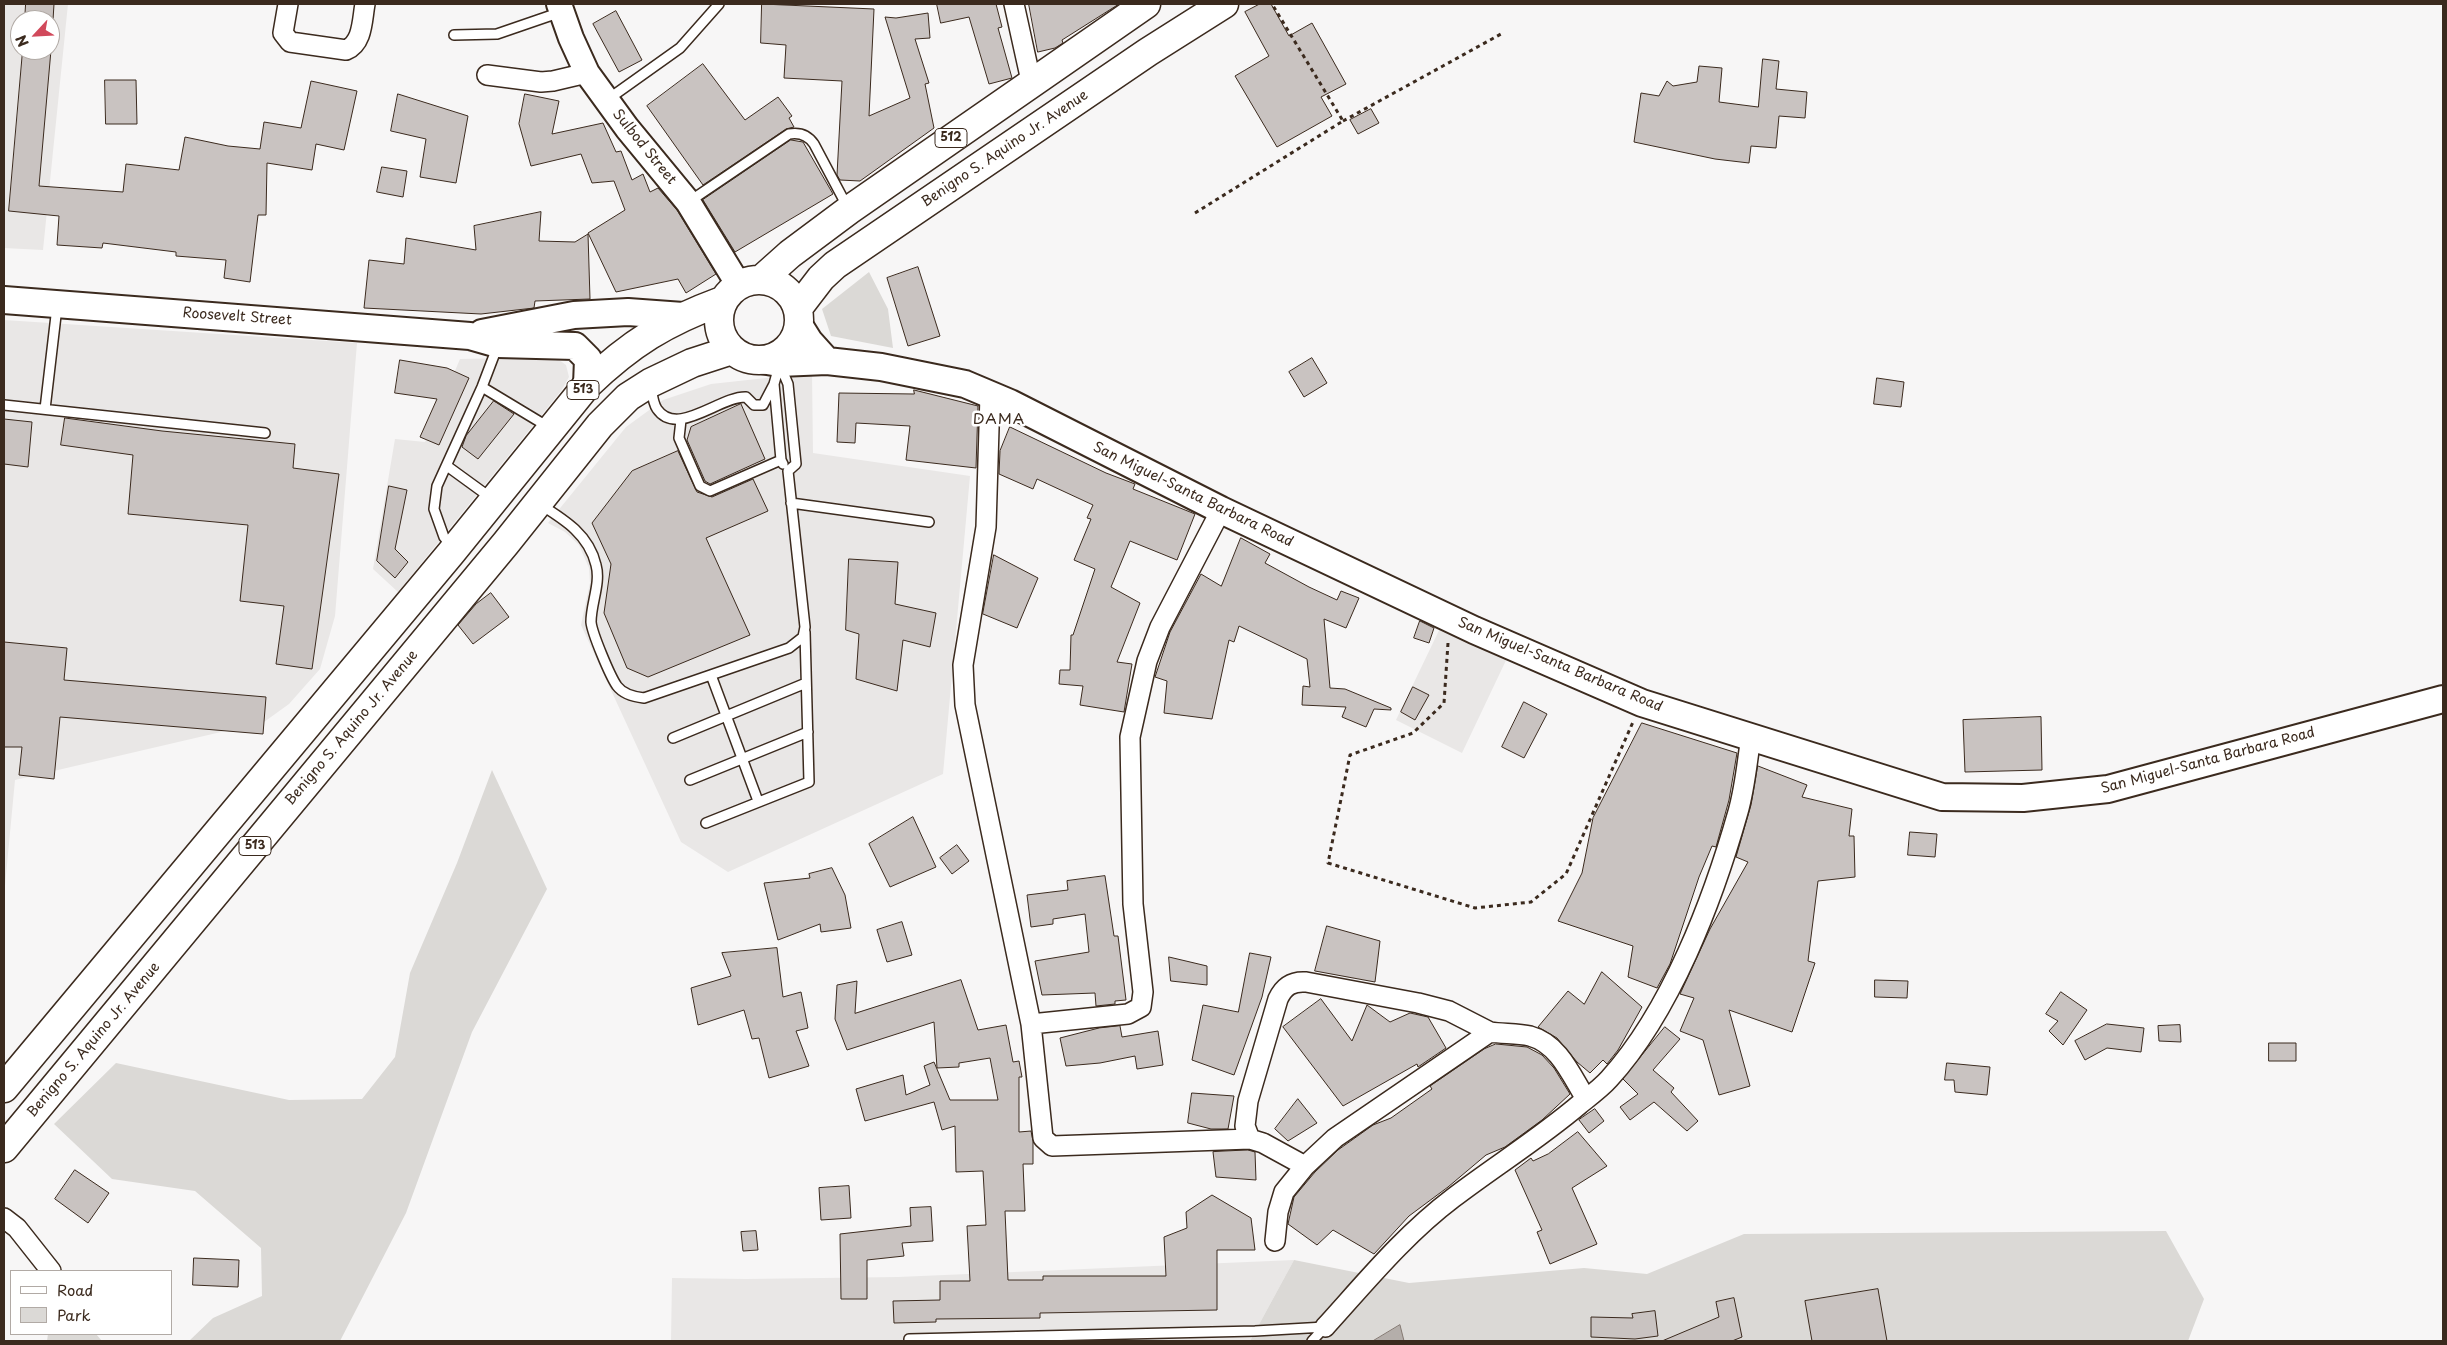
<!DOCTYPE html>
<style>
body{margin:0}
#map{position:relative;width:2447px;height:1345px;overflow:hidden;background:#f7f6f6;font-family:"Playpen Sans",sans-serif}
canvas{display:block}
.frame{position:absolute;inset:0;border:5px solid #3b2a1e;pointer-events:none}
.legend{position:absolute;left:10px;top:1270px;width:162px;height:65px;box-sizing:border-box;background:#fff;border:1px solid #b1aaa5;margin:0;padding:6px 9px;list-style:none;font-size:15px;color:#3b2a1e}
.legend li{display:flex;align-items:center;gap:10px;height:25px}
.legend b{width:25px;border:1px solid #b1aaa5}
.north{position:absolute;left:10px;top:10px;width:50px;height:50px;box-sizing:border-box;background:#fff;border:1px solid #b1aaa5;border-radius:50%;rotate:245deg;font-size:14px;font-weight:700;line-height:20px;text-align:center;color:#3b2a1e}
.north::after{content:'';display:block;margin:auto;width:18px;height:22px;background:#d1495b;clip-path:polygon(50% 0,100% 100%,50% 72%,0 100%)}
</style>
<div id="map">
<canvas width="2447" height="1345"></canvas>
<div class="frame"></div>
<ul class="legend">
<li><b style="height:6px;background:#fff"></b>Road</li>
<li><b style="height:14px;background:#dbd9d6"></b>Park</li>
</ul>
<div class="north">N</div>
</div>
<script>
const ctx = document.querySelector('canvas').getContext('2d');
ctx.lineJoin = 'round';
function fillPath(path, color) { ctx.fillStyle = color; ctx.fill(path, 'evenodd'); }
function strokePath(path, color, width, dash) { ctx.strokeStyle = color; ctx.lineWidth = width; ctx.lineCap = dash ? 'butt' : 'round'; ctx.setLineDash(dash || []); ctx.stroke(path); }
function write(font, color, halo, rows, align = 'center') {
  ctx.font = font + ' "Playpen Sans",sans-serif'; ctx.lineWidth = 5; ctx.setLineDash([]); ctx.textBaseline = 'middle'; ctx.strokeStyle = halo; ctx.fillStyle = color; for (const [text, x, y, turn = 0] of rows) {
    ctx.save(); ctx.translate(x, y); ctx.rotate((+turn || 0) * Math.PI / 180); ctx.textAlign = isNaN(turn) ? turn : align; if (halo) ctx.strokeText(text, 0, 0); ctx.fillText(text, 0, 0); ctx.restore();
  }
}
fillPath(new Path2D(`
 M4,4H68L43,250L4,248ZM20,20H50V50H20Z
 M4,320L357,343L335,616L320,669L289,704L264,722L15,780L4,896Z
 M555,357L566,365L569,377L561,391L398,592L373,569L395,439L425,442L460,359Z
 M812,373L813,453L970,476L943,774L728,872L681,842L581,625L590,583L589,568L579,545L565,532L548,523L626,427L663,400L711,384Z
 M1443,622L1509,654L1462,753L1396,720Z
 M1294,1260L1250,1341H671L672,1278L746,1279L898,1277Z`), '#e9e7e6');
fillPath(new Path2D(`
 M869,272L888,309L893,348L831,336L822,309Z
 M492,770L547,889L472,1032L406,1213L340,1341H189L213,1318L262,1296L261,1248L195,1191L112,1179L54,1124L116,1063L289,1100L362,1099L395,1057L410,973L457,863Z
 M2166,1231L2204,1299L2188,1341H1250L1294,1260L1409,1283L1584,1268L1647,1274L1744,1234Z
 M48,1334H96L102,1341H47Z`), '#dbd9d6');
const water = new Path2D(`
 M1400,1325L1404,1341H1373Z`);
fillPath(water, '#b4aeaa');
strokePath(water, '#847972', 1);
const building = new Path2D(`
 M26,4H54L53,20H25Z
 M762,4L874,9L869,116L910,98L885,17L896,18L928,13L930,38L915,39L929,83L925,84L934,128L860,181L840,180L837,175L842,81L784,78L786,45L761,43Z
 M937,4H996L1002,27L998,28L1012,78L989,84L969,17L941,23Z
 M1029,4H1119L1062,40L1063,43L1055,48L1038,52Z
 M1260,4H1271L1289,36L1312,23L1346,84L1321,97L1332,116L1277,147L1235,76L1269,56L1245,12Z
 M616,11L642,60L619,72L593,24Z
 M23,50H51L39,186L123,192L126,164L179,170L185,137L228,146L260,149L264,122L301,128L311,81L357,91L344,150L316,144L312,170L267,163L266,215H258L250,282L224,278L226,260L176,256V252L103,243L102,248L57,245L59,216L9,211Z
 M1763,59L1779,61L1776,89L1807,92L1805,118L1779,116L1776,148L1751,146L1749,163L1715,159L1634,142L1641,93L1659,96L1667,81L1673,86L1697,82L1699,66L1722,68L1719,102L1758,107Z
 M703,64L745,120L778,97L792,116L789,118L794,127L786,129L703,185L647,106Z
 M105,80H136L137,124H106Z
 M398,94L468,116L456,183L420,177L426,139L391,131Z
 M525,94L559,101L552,134L603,123L616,152L621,151L632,180L643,174L650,192L658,188L677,210L716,274L686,293L678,279L616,292L588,233L625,210L614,181L592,183L581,154L531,166L519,124Z
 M1371,109L1379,123L1358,134L1350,120Z
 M791,140L803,142L833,194L735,252L703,200Z
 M382,167L407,171L403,197L377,192Z
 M541,212L539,241L575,242L588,234L590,299L535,301L534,308L481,314L364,308L369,260L404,264L406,238L476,250L474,226Z
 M918,267L940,336L908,346L887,278Z
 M1312,358L1327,383L1304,397L1289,372Z
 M400,360L447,368L469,378L439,445L420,437L437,399L395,393Z
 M1877,378L1904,382L1901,407L1874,404Z
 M914,390L978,406L976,468L906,460L910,426L856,423L855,443L837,442L839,393L914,394Z
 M494,401L514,414L478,459L462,447L466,436Z
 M741,404L765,459L710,484L705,481L687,440L691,427Z
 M65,418L162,431L295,444L293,468L339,474L312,669L276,664L284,606L240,601L248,525L128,514L133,455L61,445Z
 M4,419L32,422L28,467L4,464Z
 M1010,427L1106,473L1135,484L1133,489L1195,514L1177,560L1130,541L1111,587L1140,603L1117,662L1132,664L1124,712L1080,705L1083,686L1059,684L1060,670H1070L1071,635H1073L1095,569L1074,560L1091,519L1087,518L1093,505L1037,479L1033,489L999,474L1000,451Z
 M678,451L697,492L712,497L753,479L768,511L706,538L750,635L648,677L627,668L604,613L611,564L592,523L632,471Z
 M389,486L407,490L395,549L408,562L395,578L377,561Z
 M1241,538L1270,554L1265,563L1309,587L1337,600L1341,591L1359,598L1346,628L1324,619L1330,688L1345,689L1391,708V710L1374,709L1366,727L1342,717L1346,707L1302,705L1303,686L1310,687L1307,659L1239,626L1234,642L1229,640L1212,719L1164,713L1167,681L1155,677L1170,632L1201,574L1221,586Z
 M994,555L1038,578L1017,628L983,614Z
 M849,559L898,562L895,604L936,613L930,647L903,640L897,691L856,679L859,634L846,630Z
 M491,593L509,617L473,644L458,625L476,604Z
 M1420,621L1434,628L1429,643L1414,638Z
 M4,642L67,648L64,680L266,697L263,734L60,717L54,779L19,775L22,747H4Z
 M1413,687L1429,695L1415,720L1401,712Z
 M1524,702L1547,714L1524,758L1502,747Z
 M2041,717L2042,770L1965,772L1963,720Z
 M1642,723L1737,753L1729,800L1716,847L1712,846L1699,877L1670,964L1657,988L1628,977L1633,946L1558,921L1582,873L1593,818Z
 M1758,766L1807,785L1802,797L1852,809L1849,836H1854L1855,877L1818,881L1808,961L1815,963L1792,1032L1729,1010L1750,1086L1719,1095L1703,1040L1680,1031L1694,998L1680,994L1710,929L1748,862L1736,857L1751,805Z
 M913,817L936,867L890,887L869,844Z
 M1910,832L1937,834L1935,857L1908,855Z
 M957,845L969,861L952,874L940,858Z
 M832,868L845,895L851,928L821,932L820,924L778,940L764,883L810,878L809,874Z
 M1105,876L1114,936H1118L1126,1000L1115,1001V1004L1096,1006L1095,993L1042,995L1035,961L1089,952L1085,914L1053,919V924L1031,927L1027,895L1068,890L1067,881Z
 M902,922L912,955L887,962L877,930Z
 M1327,926L1380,941L1375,982L1315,971Z
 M777,948L783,997L801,992L808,1028L796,1031L809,1066L769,1078L759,1038L752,1039L744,1010L698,1025L691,988L731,976L722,953Z
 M1250,953L1271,957L1262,997L1234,1075L1192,1060L1203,1005L1238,1012Z
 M1169,957L1207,966V985L1171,981Z
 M1602,972L1642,1007L1618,1050L1607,1064L1603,1060L1590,1073L1577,1062L1557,1038L1538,1027L1568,991L1584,1004Z
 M961,980L978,1030L1006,1025L1013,1062L1019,1061L1022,1077H1019V1132L1031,1131L1033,1141V1164H1023L1025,1211H1005L1008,1280H1043V1276H1166L1164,1237L1187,1228L1186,1212L1212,1195L1251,1218L1255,1250H1217V1310L1040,1313V1318L936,1319V1322L894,1323L893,1301L940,1300V1281H970L967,1226L986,1225L983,1171L956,1172L955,1126L942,1130L934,1102L865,1121L856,1089L903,1075L906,1095L930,1085L924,1066L934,1062L950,1100H998L990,1058L959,1063V1067L937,1068L934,1022L847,1050L835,1019L837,985L857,981L855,1013Z
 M1875,980L1908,981L1907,998L1875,997Z
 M2061,992L2087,1010L2063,1045L2049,1031L2058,1021L2046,1014Z
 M1321,999L1352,1041L1367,1005L1390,1022L1410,1013L1428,1017L1446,1048L1418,1067L1417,1064L1343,1106L1283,1027Z
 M2107,1024L2144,1028L2141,1052L2107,1048L2085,1060L2075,1041Z
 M2180,1025L2181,1042L2159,1041L2158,1026Z
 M1120,1026L1122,1037L1158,1031L1163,1065L1137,1069L1135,1056L1100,1063L1066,1066L1060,1038L1099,1028Z
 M1665,1027L1680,1039L1653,1070L1674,1088L1671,1092L1698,1121L1687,1131L1654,1102L1630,1120L1620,1107L1638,1094L1623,1079Z
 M2269,1043H2296V1061H2269Z
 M1496,1044L1527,1047L1542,1055L1554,1068L1570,1094L1542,1120L1505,1147L1486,1155L1448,1187L1409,1216L1374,1254L1333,1230L1317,1245L1288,1224L1294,1197L1315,1172L1338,1150L1373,1125L1391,1118L1432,1089L1430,1086L1484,1049Z
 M1947,1063L1990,1067L1987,1095L1955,1092L1954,1080H1945Z
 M1192,1093L1234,1096L1228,1129H1211L1188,1123Z
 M1298,1099L1317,1123L1288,1141L1275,1129Z
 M1595,1109L1604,1121L1589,1133L1579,1120Z
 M1578,1132L1607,1166L1572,1188L1597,1244L1550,1264L1537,1232L1542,1230L1515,1170L1531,1158L1533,1161L1548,1154Z
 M1248,1150L1255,1152L1256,1180L1216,1177L1213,1152Z
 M75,1170L109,1193L88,1223L55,1199Z
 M849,1186L851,1218L821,1220L819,1188Z
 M931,1207L933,1241L902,1243L904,1256L867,1260V1299H841L840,1234L911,1226L910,1208Z
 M756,1231L758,1250L743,1251L741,1232Z
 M194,1258L239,1260L238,1287L193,1285Z
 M1878,1289L1887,1341H1812L1805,1301Z
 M1734,1298L1742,1337L1732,1341H1662L1719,1317L1716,1302Z
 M1655,1311L1658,1336L1635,1339L1591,1337V1317L1633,1318L1632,1314Z`);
fillPath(building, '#c9c3c1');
strokePath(building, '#3b2a1e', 1);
const service = new Path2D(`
 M454,35L497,34L561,12
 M607,100L680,48L719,4
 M690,201L789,134C800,132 808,135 814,144L848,208
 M779,366L774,384L781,460L783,464
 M482,387L550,428
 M651,387C652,393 653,403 657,409C677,438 720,396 746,397L754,405H763L774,384
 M4,405L265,433
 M45,409L57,307
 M681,420L679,438L700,486L710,491L781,460
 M447,466L491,498
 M791,503L929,522
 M541,505C565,520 589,535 596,565C601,583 591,603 591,622C592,633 610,676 617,686C623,694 635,697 644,698L789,648L803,637L805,627L788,471L796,464L788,384L780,365
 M452,547L444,537L434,509L437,486L482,387L498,345
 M711,675L758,801
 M673,738L806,683
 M690,780L808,732
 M706,823L809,782L805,632
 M909,1341V1339L1255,1331L1325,1327
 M1312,1341L1325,1327`);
const minor = new Path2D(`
 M288,4L283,33L290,42L346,50C363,43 362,20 365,4
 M1014,4L1031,81
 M487,75L541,82L553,81L587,73
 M990,395L986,527L963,665L965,705L1031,1024L1043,1138L1052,1146L1250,1139L1263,1143L1305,1166
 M1031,1024L1128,1014L1141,1007L1143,992L1133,904L1130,737L1147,661L1160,627L1221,510
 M1250,1139L1245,1126L1248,1101L1278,999C1284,986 1292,981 1306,982L1418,1003L1449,1011L1490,1032
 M4,1218L17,1228L51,1271
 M1275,1241L1278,1212L1284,1192L1305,1166L1335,1138L1490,1032C1503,1034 1518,1033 1530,1036C1559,1044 1571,1075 1586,1099
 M1325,1327C1365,1283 1404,1235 1453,1198C1495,1166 1540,1138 1580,1104C1590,1096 1601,1088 1609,1079C1671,1011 1713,900 1738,812C1745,788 1747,762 1751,737`);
const tertiary = new Path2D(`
 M559,4L571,38L587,73L627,128L688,202L738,284`);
const secondary = new Path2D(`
 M4,300L470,336L498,344L575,346L588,359L587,385
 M799,325L809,341L827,361
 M482,333L574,315L628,312L683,316
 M761,360L779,363L827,361L881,367L965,384L1010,403L1221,510L1474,630L1642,703L1942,797L2023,798L2108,789L2443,699`);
const primary = new Path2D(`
 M762,279L790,254L849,210L1146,4
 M719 320a40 40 0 1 1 80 0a40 40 0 1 1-80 0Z
 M798,308L821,278L835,265L1148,52L1224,4
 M4,1088L451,553L587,385C631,343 665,322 722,301
 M4,1148L506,543L600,425L628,397L650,383L692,363L732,350`);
strokePath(service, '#3b2a1e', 12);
strokePath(minor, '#3b2a1e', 22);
strokePath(tertiary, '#3b2a1e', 28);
strokePath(secondary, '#3b2a1e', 30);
strokePath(primary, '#3b2a1e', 31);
strokePath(new Path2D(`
 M1343,121L1501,34
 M1195,213L1343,121L1272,4
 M1448,643L1444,703L1413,733L1350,755L1328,863L1475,908L1531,902L1566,874L1633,722`), '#3b2a1e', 3, [4, 4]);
strokePath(service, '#fff', 9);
strokePath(minor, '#fff', 19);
strokePath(tertiary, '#fff', 24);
strokePath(secondary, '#fff', 26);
strokePath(primary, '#fff', 28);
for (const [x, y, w] of [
 [951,138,32],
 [583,390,32],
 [255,846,32]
]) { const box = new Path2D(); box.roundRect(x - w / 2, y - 9.5, w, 19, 4); ctx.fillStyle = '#fff'; ctx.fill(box); strokePath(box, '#3b2a1e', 1); }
write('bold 12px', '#3b2a1e', null, [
 ["512",951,138],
 ["513",583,390],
 ["513",255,846]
]);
write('14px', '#3b2a1e', '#fff', [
 ["Sulbod Street",644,147,51],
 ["Benigno S. Aquino Jr. Avenue",1005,149,-34],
 ["Roosevelt Street",237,317,4],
 ["San Miguel-Santa Barbara Road",1193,495,26],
 ["San Miguel-Santa Barbara Road",1560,665,23],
 ["Benigno S. Aquino Jr. Avenue",352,728,-50],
 ["San Miguel-Santa Barbara Road",2208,761,-15],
 ["Benigno S. Aquino Jr. Avenue",94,1040,-50]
]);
ctx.letterSpacing = '1px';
write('15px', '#3b2a1e', '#fff', [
 ["DAMA",999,420]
]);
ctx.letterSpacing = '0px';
</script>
